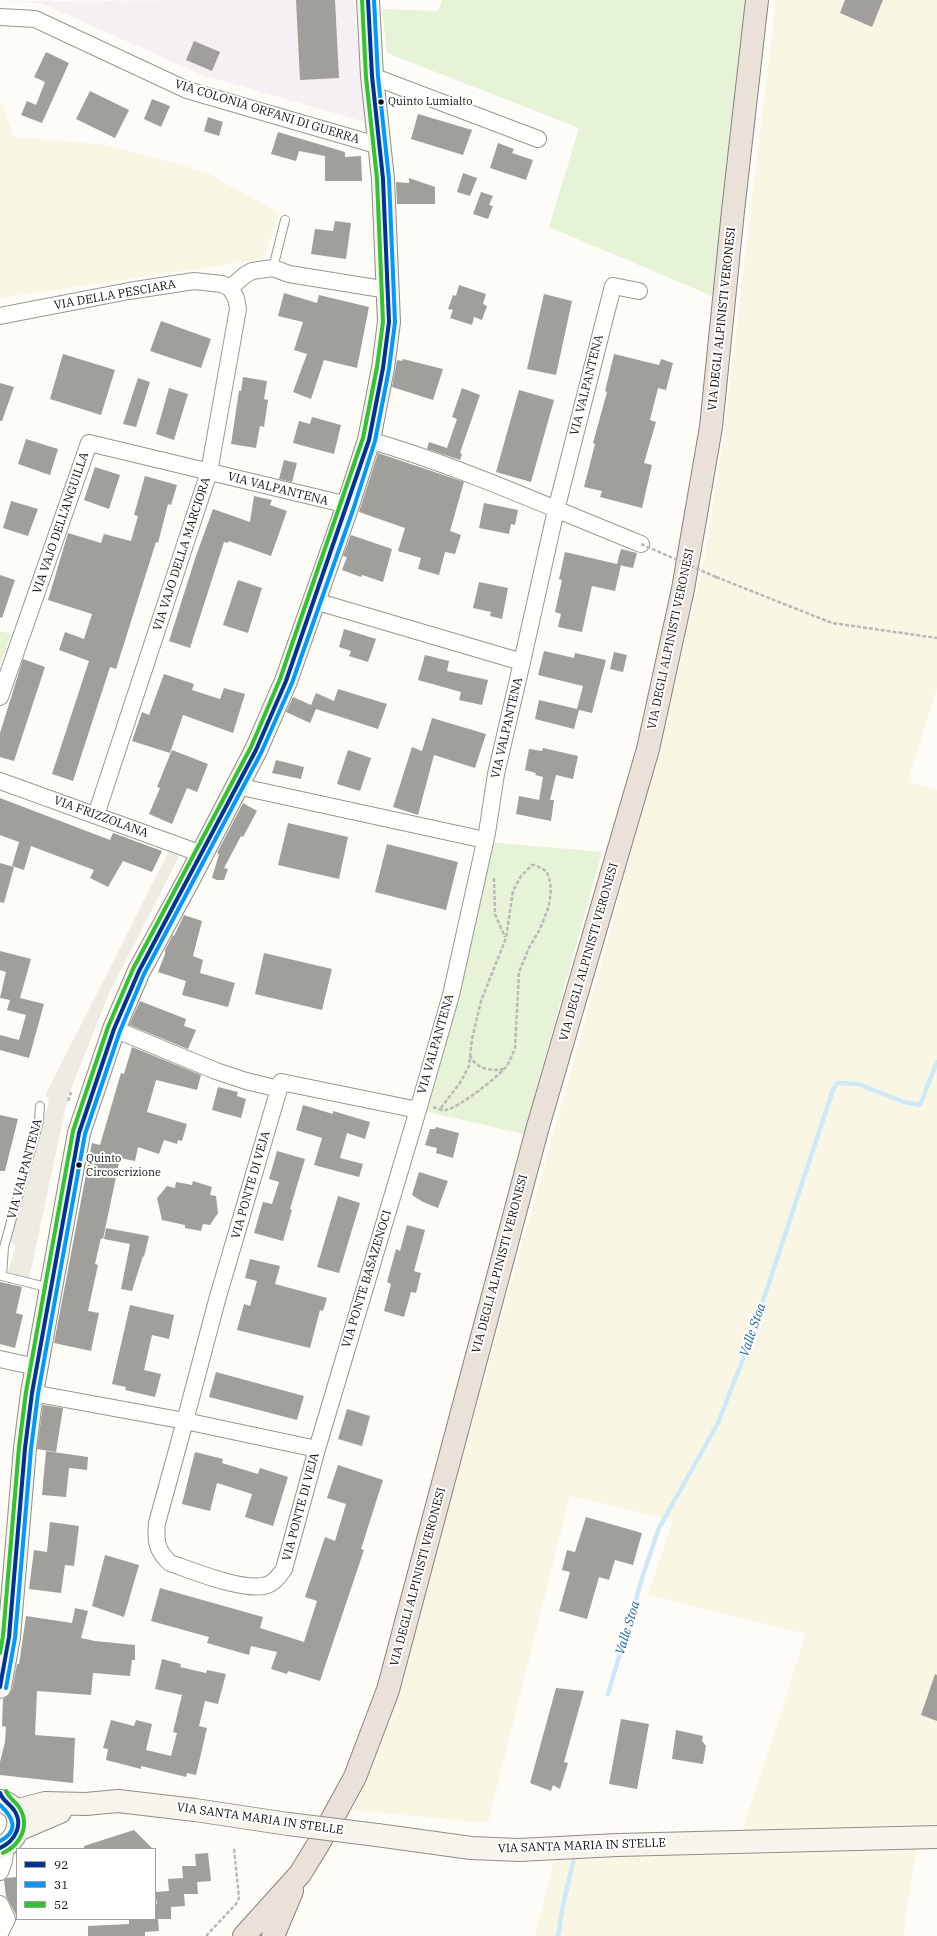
<!DOCTYPE html>
<style>
body{margin:0}
#map{position:relative;width:937px;height:1936px;overflow:hidden;background:#fdfcf7;font-family:"IBM Plex Serif",serif}
canvas{display:block}
.legend{position:absolute;left:16px;top:1848px;width:140px;height:72px;box-sizing:border-box;background:#fff;border:1px solid #a0a0a0;margin:0;padding:5px 7px;list-style:none;font-size:12px;color:#111}
.legend li{display:flex;align-items:center;gap:8px;height:20px}
.legend b{width:20px;border:1px solid #a0a0a0}
</style>
<div id="map">
<canvas width="937" height="1936"></canvas>
<ul class="legend">
<li><b style="height:5px;background:#039"></b>92</li>
<li><b style="height:5px;background:#09f"></b>31</li>
<li><b style="height:5px;background:#30c430"></b>52</li>
</ul>
</div>
<script>
const ctx = document.querySelector('canvas').getContext('2d');
ctx.lineJoin = 'round';
function fillPath(path, color) { ctx.fillStyle = color; ctx.fill(path, 'evenodd'); }
function strokePath(path, color, width, dash) { ctx.strokeStyle = color; ctx.lineWidth = width; ctx.lineCap = dash ? 'butt' : 'round'; ctx.setLineDash(dash || []); ctx.stroke(path); }
function write(font, color, halo, rows, align = 'center') {
  ctx.font = font + ' "IBM Plex Serif",serif'; ctx.lineWidth = 4; ctx.setLineDash([]); ctx.textBaseline = 'middle'; ctx.strokeStyle = halo; ctx.fillStyle = color; for (const [text, x, y, turn = 0] of rows) {
    ctx.save(); ctx.translate(x, y); ctx.rotate((+turn || 0) * Math.PI / 180); ctx.textAlign = isNaN(turn) ? turn : align; if (halo) ctx.strokeText(text, 0, 0); ctx.fillText(text, 0, 0); ctx.restore();
  }
}
fillPath(new Path2D(`
 M354,0L365,122L202,75L41,3L0,1Z`), '#f5f0f3');
fillPath(new Path2D(`
 M776,0H937V688L908,781L937,790V1826L742,1831L806,1634L648,1595L673,1520L570,1496L488,1823L352,1810L370,1772L385,1732L613,921L678,671L704,561L722,446Z
 M0,99L14,137L108,145L206,172L279,213L264,259L0,298Z
 M917,1846L903,1936H535L554,1861L626,1852Z`), '#f9f7e4');
fillPath(new Path2D(`
 M442,0H747L712,296L549,227L579,128L387,53L382,9L438,11Z
 M0,631L11,634L0,665Z
 M488,842L602,852L524,1134L424,1111Z`), '#e7f3d7');
fillPath(new Path2D(`
 M169,851L179,856L109,994L68,1096L29,1279L8,1272L16,1246L9,1241L49,1102L46,1094Z`), '#edebe2');
strokePath(new Path2D(`
 M608,1694L643,1575L659,1528L718,1423L748,1346L833,1090L837,1083L858,1084L904,1102L920,1105L937,1062
 M558,1936L563,1905L574,1858`), '#cde8f7', 4.5);
fillPath(new Path2D(`
 M296,0H335L339,78L300,80Z
 M845,0H883L872,27L840,13Z
 M194,41L220,52L212,71L186,60Z
 M46,52L69,63L42,123L21,115L27,101L36,105L45,82L34,77Z
 M90,91L129,110L115,138L76,119Z
 M152,99L170,106L161,127L144,119Z
 M418,114L472,130L463,155L411,139Z
 M208,117L223,122L219,136L204,131Z
 M278,132L345,152V157L361,156L362,181H325V156L299,151L296,161L271,154Z
 M498,143L514,149L512,153L533,160L526,180L490,168Z
 M463,173L477,178L470,196L457,192Z
 M409,178L435,187V204H397L396,182L409,183Z
 M481,192L493,196L489,205L493,206L488,219L473,214Z
 M335,221L351,223L346,259L311,254L315,229L333,231Z
 M459,285L486,294L483,304L487,306L482,320L474,317L472,325L450,318L453,310L448,309L453,295L456,296Z
 M284,293L317,303L319,295L369,307L357,368L324,360L311,399L293,392L307,354L294,350L303,322L278,316Z
 M544,294L572,301L556,375L527,369Z
 M161,321L211,339L201,368L150,351Z
 M63,354L115,370L101,415L50,399Z
 M614,354L659,365L661,359L673,363L666,390L658,388L650,420L656,422L644,463L652,465L642,508L600,497L602,491L584,487L595,444L593,443L607,392L605,391Z
 M403,359L443,369L433,400L392,387L397,360L402,361Z
 M243,377L267,381L264,399L268,400L264,427L260,426L256,448L231,444L239,391H241Z
 M138,378L150,382L136,427L123,424Z
 M0,383L14,387L2,421H0Z
 M169,388L188,394L174,440L156,434Z
 M462,388L480,395L460,453L462,454L460,460L427,449L429,442L447,448L457,419L452,417Z
 M519,390L554,400L531,482L496,472Z
 M312,417L341,425L334,454L293,443L299,421L310,424Z
 M26,439L58,449L50,475L18,464Z
 M378,453L464,482L450,531L461,535L455,554L445,552L439,575L418,569L421,558L398,551L405,528L359,512Z
 M284,460L297,463L292,482L279,479Z
 M95,467L120,475L109,509L84,500Z
 M145,476L177,485L171,505L168,504L158,543L156,542L116,669L110,667L73,781L52,774L89,661L59,650L65,632L84,639L92,614L48,600L68,533L101,543L104,534L131,541L138,516L134,515Z
 M254,496L272,500L270,505L287,511L271,556L229,541L228,543L224,542L190,648L169,641L196,556L213,509L250,522Z
 M11,501L38,509L28,536L3,528Z
 M484,503L518,510L515,525L511,524L509,534L479,528Z
 M351,535L392,549L383,582L362,575L361,577L342,570L347,557L343,556Z
 M621,549L637,553L633,568L619,565H621L615,591L592,586L582,632L558,627L561,614L555,612L562,580L559,579L565,552L617,564Z
 M0,575L15,580L2,618L0,617Z
 M238,580L262,588L248,633L223,625Z
 M479,582L508,588L502,619L490,616L491,612L473,608Z
 M344,629L376,639L368,662L349,656L351,651L339,647Z
 M544,651L574,658L575,653L606,660L592,713L579,710L574,729L535,719L539,700L577,709L583,686L538,675Z
 M614,652L627,655L623,672L610,669Z
 M425,655L449,661L447,671L488,680L482,705L459,700L461,692L418,680Z
 M23,659L45,667L14,761L0,757V733Z
 M164,674L194,684L192,690L220,699L224,688L245,694L233,733L183,715L170,753L132,741L142,712L149,715Z
 M338,689L387,704L378,729L316,709L310,723L286,712L293,697L311,705L316,693L334,701Z
 M432,718L486,734L475,768L434,755L418,815L393,807L412,747L422,751Z
 M543,748L578,756L573,779L556,775L550,800H554L551,821L516,814L519,796L539,800L543,777L535,775L536,773L525,770L529,749L542,751Z
 M172,750L208,764L197,792L187,788L172,824L149,814L160,788L157,787Z
 M348,750L371,758L360,791L337,784Z
 M276,760L304,767L301,779L272,773Z
 M0,798L110,840L113,833L162,851L152,872L123,861L108,887L90,878L94,870L31,846L24,870L12,866L19,842L0,835Z
 M243,803L257,811L243,837L241,836L224,868L228,869L224,880H217L212,878L219,854L217,853Z
 M288,823L348,837L339,879L278,865Z
 M387,844L458,862L446,910L375,892Z
 M0,863L14,867L4,903L0,902Z
 M184,915L202,921L193,956L203,960L200,973L235,983L228,1007L182,995L186,981L158,972L165,954V950L173,935L174,936Z
 M0,951L31,959L20,998L44,1004L29,1058L0,1050V1035L19,1040L26,1015L7,1010L10,1000L0,998L6,972L0,970Z
 M264,953L332,969L322,1010L255,994Z
 M140,1001L186,1019L184,1026L196,1030L188,1049L129,1025Z
 M132,1047L201,1075L197,1090L156,1080L147,1112L187,1124L182,1141L178,1140L177,1144L164,1140L159,1154L138,1147L135,1161L120,1158L103,1239L101,1238L95,1264L98,1265L88,1311L99,1313L91,1351L54,1343L92,1143L100,1145L121,1073L124,1074Z
 M218,1087L238,1092L237,1096L246,1099L241,1118L212,1110Z
 M303,1105L333,1114V1111L370,1122L365,1139L347,1133L340,1158L363,1164L359,1177L314,1165L322,1138L296,1130Z
 M0,1115L18,1119L5,1171H0Z
 M436,1127L459,1133L453,1158L436,1153L437,1148L425,1145L430,1129H435Z
 M277,1151L305,1159L290,1209L292,1210L283,1241L254,1233L263,1202L272,1204L279,1182L269,1179Z
 M419,1172L448,1181L438,1208L423,1202L412,1195Z
 M193,1181L212,1187L210,1195L216,1196L218,1213L210,1225L203,1224L201,1231L185,1228V1225L162,1220L157,1198L167,1186L175,1188L176,1182L192,1185Z
 M338,1196L360,1203L339,1273L317,1267Z
 M407,1225L425,1230L414,1271L421,1273L416,1293L411,1292L404,1317L384,1311L391,1284L387,1282L396,1249L400,1251Z
 M106,1228L149,1236L144,1257L143,1256L132,1291L121,1289L130,1244L104,1239Z
 M250,1259L280,1266L275,1284L327,1298L323,1311L320,1310L310,1348L237,1330L244,1304L250,1306L257,1281L245,1278Z
 M0,1282L22,1287L16,1313L23,1315L15,1348L0,1344Z
 M130,1305L174,1315L169,1339L152,1335L144,1370L161,1374L155,1397L125,1390L126,1387L112,1384Z
 M216,1372L304,1396L297,1420L209,1397Z
 M43,1405L63,1408L56,1452L37,1449Z
 M347,1409L370,1416L362,1446L338,1439Z
 M46,1451L88,1457L87,1470L69,1468L66,1497L42,1495Z
 M195,1452L223,1459L222,1463L258,1474L260,1468L288,1477L273,1526L245,1517L252,1494L217,1483L210,1511L182,1504Z
 M338,1465L383,1480L361,1549L364,1550L320,1681L288,1671L287,1674L271,1669L277,1652L251,1646L249,1655L207,1643L209,1637L151,1621L160,1588L263,1617L260,1628L304,1642L317,1601L305,1597L325,1537L335,1541L346,1504L327,1498Z
 M586,1517L642,1533L633,1565L615,1560L609,1580L599,1577L587,1619L559,1611L570,1572L562,1570L567,1550L575,1552Z
 M50,1522L79,1526L74,1566L65,1565L61,1593L29,1589L34,1550L47,1552Z
 M105,1555L139,1565L124,1617L92,1606Z
 M75,1608L88,1611L81,1638L95,1641L135,1645V1660H132L130,1676L93,1673L91,1695L37,1691L35,1735L75,1738L73,1783L0,1775V1762L5,1742L6,1727L2,1726L3,1699L9,1695L12,1690L17,1664H19L26,1616L72,1623Z
 M162,1659L181,1664L180,1667L206,1673L207,1670L226,1674L218,1704L205,1701L199,1726L207,1728L196,1775L187,1773L186,1777L141,1766V1769L106,1760L108,1749L103,1748L111,1720L134,1726L136,1720L152,1724L146,1750L171,1756L177,1733L173,1732L182,1695L155,1689Z
 M935,1674L937,1675V1721L921,1715Z
 M556,1688L584,1691L564,1762L568,1763L560,1789L553,1785L551,1791L530,1783Z
 M621,1719L649,1724L637,1789L609,1784Z
 M676,1730L703,1736L702,1741L706,1746L703,1764L672,1759Z
 M134,1830L153,1849H84V1846Z
 M208,1853L211,1881L197,1882L198,1894H184L185,1906L171,1907V1919H158L159,1931L145,1932V1936H88V1926L129,1924V1919H155V1904H157L155,1892L169,1891L168,1879L183,1878L182,1866H196L195,1854Z
 M17,1877V1920H16V1915L6,1896L4,1880L7,1878Z`), '#a19f9c');
const lane = new Path2D(`
 M273,268L285,220
 M40,1106L39,1121L4,1247L2,1276L50,1288`);
const street = new Path2D(`
 M0,17L35,19L187,90L380,146
 M372,76L538,139
 M230,288L245,275L252,271L273,268L289,274L388,290
 M0,316L129,291L194,281L222,284L230,288
 M369,440C462,467 551,508 641,544
 M522,662L556,510L613,286L639,291
 M0,697L89,443L348,505
 M0,781L202,854
 M237,786L485,840
 M96,815L209,472L238,309L236,298L230,288
 M114,1029L216,1071L246,1081L279,1089
 M0,1359L36,1367
 M32,1393L185,1421L217,1300L281,1082L418,1110L451,995L487,833L496,774L522,662L315,601
 M317,1449L185,1421L157,1523C155,1541 157,1551 170,1563C193,1571 240,1590 263,1586C273,1585 279,1576 284,1569L317,1449L418,1110
 M0,1872L4,1861L6,1845
 M0,1904L7,1919L0,1933`);
const secondary = new Path2D(`
 M0,1687L9,1637L25,1448L32,1393L79,1133L114,1029L139,971L189,879L256,750L286,681L348,505L369,440L383,368L389,322L383,179L372,76L368,0
 M0,1801C26,1807 23,1839 0,1848
 M15,1811L45,1803L86,1804L118,1801L195,1810L288,1824
 M18,1830L60,1812
 M377,1835L471,1848L519,1850L617,1845L937,1837`);
const highway = new Path2D(`
 M244,1936L300,1874L319,1843L355,1777L388,1690L537,1130L648,749L683,589L711,427L733,211L757,0
 M273,1936L292,1891`);
strokePath(lane, '#979795', 10);
strokePath(street, '#979795', 18);
strokePath(secondary, '#8e8d8b', 24);
strokePath(highway, '#858482', 24);
strokePath(new Path2D(`
 M716,577L832,623L937,638
 M494,878L495,914L505,937
 M470,1055C475,1068 490,1072 503,1069
 M68,1101L71,1092
 M433,1107C437,1108 442,1111 446,1110C460,1107 495,1079 505,1068C510,1062 512,1055 515,1048L519,972L529,948L540,929L549,906L551,889L549,877L546,871L535,865H532L521,876L513,891L506,938L481,1001L472,1039L469,1066L460,1083L440,1109
 M206,1936L236,1904L239,1898L234,1849`), '#b9b9b8', 2.5, [4, 2]);
strokePath(lane, '#fffffe', 8);
strokePath(street, '#fffffe', 16);
strokePath(secondary, '#f6f4eb', 22);
strokePath(highway, '#eae1d8', 22);
const secondaryBridge = new Path2D(`
 M288,1824L377,1835`);
strokePath(secondaryBridge, '#8e8d8b', 24, []);
strokePath(new Path2D(`
 M641,544L716,577`), '#b9b9b8', 2.5, [4, 2]);
strokePath(secondaryBridge, '#f6f4eb', 22);
strokePath(new Path2D(`
 M0,1687L9,1637L25,1448L32,1393L79,1133L114,1029L139,971L256,750L286,681L369,440L383,368L389,322L383,179L372,76L368,0
 M0,1793C3,1801 9,1803 14,1810C24,1825 15,1841 0,1848`), '#039', 4);
strokePath(new Path2D(`
 M6,1688L15,1638L31,1449L38,1394L85,1134L120,1031L144,974L261,753L292,683L354,507L375,441L389,369L395,322L389,179L378,76L374,0
 M0,1805C13,1817 20,1831 0,1841`), '#09f', 4);
strokePath(new Path2D(`
 M0,1653L3,1636L19,1447L26,1392L73,1131L108,1027L133,969L251,747L280,679L363,438L377,367L383,322L377,179L366,77L362,0
 M3,1853C20,1845 31,1826 19,1807C15,1801 9,1798 6,1791`), '#30c430', 4);
for (const [x, y, r, color] of [
 [381,102,3.5,"#111"],
 [79,1165,3.5,"#111"]
]) { const dot = new Path2D(); dot.arc(x, y, r, 0, 2 * Math.PI); ctx.fillStyle = color; ctx.fill(dot); strokePath(dot, '#fff', 1.5); }
write('11px', '#111', '#fff', [
 ["Quinto Lumialto",388,102],
 ["Quinto",86,1159],
 ["Circoscrizione",86,1173]
], 'left');
write('12px', '#111', '#fff', [
 ["VIA COLONIA ORFANI DI GUERRA",267,112,17],
 ["VIA DELLA PESCIARA",115,295,-10],
 ["VIA DEGLI ALPINISTI VERONESI",722,319,-84],
 ["VIA VALPANTENA",587,385,-76],
 ["VIA VALPANTENA",278,489,14],
 ["VIA VAJO DELL'ANGUILLA",61,523,-71],
 ["VIA VAJO DELLA MARCIORA",182,554,-72],
 ["VIA DEGLI ALPINISTI VERONESI",671,639,-78],
 ["VIA VALPANTENA",507,728,-77],
 ["VIA FRIZZOLANA",101,817,20],
 ["VIA DEGLI ALPINISTI VERONESI",589,952,-74],
 ["VIA VALPANTENA",436,1044,-74],
 ["VIA VALPANTENA",25,1169,-75],
 ["VIA PONTE DI VEJA",251,1185,-74],
 ["VIA DEGLI ALPINISTI VERONESI",500,1264,-75],
 ["VIA PONTE BASAZENOCI",367,1279,-73],
 ["VIA PONTE DI VEJA",301,1507,-75],
 ["VIA DEGLI ALPINISTI VERONESI",418,1577,-75],
 ["VIA SANTA MARIA IN STELLE",260,1819,8],
 ["VIA SANTA MARIA IN STELLE",582,1846,-2]
]);
write('italic 13px', '#1768a6', '#fff', [
 ["Valle Stoa",753,1330,-71],
 ["Valle Stoa",628,1628,-73]
]);
</script>
